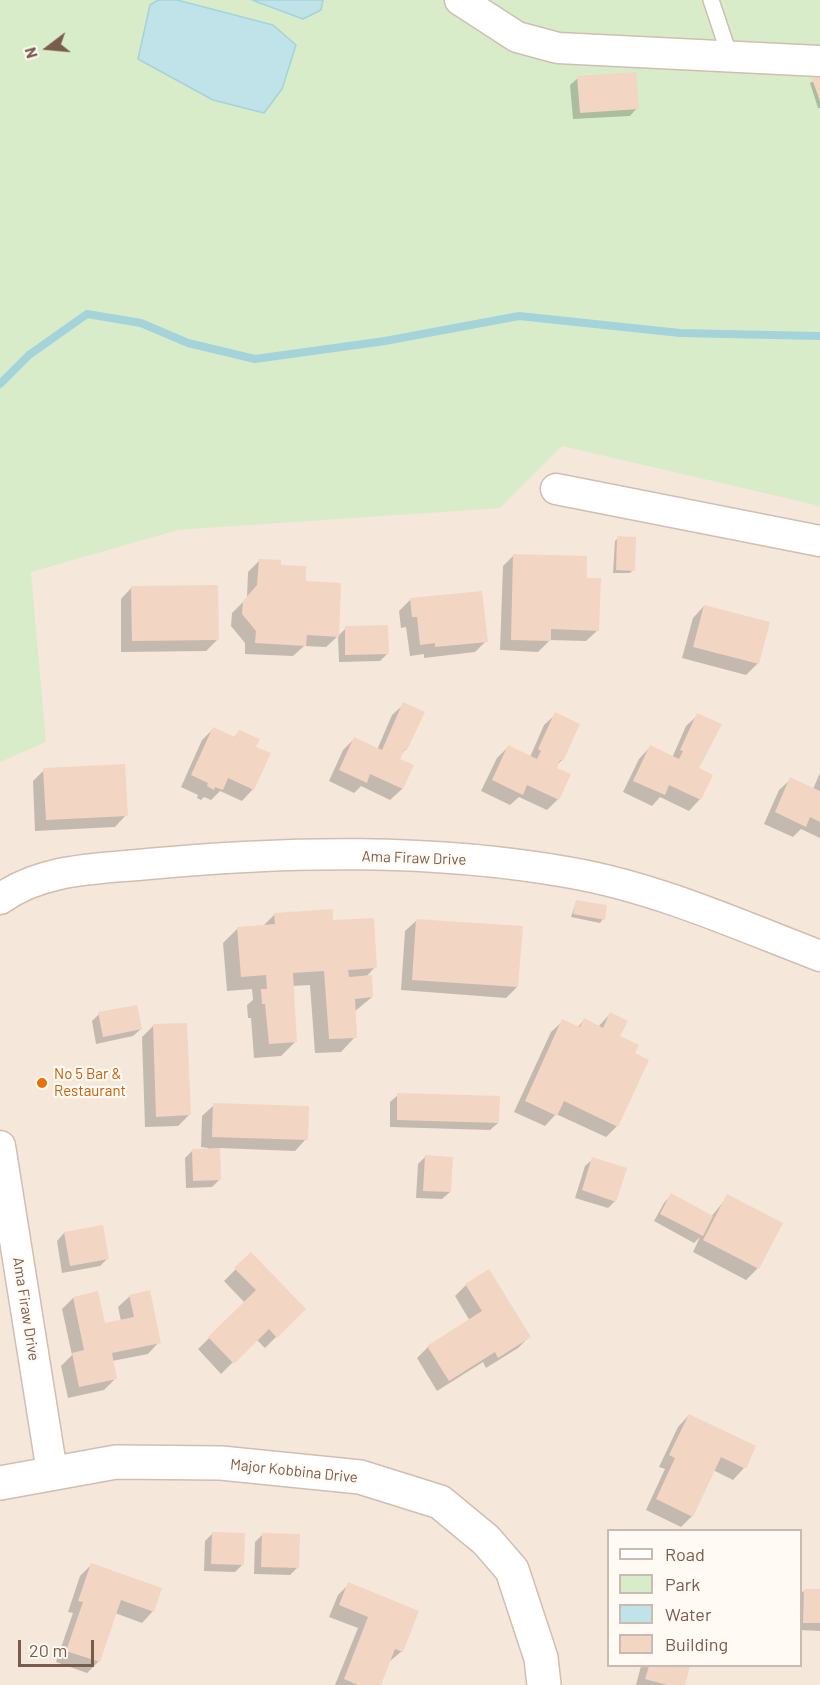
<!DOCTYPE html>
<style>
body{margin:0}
#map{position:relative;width:820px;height:1685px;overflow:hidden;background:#fdf6ec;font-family:Barlow,sans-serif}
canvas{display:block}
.legend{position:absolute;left:607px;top:1529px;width:195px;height:138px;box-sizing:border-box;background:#fffaf3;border:2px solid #cabbb1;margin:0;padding:8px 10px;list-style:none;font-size:18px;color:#7a5c4d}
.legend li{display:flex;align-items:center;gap:12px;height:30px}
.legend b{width:30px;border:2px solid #cabbb1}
.north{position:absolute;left:18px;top:18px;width:60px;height:60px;-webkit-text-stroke:4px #fffaf3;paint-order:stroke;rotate:254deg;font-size:16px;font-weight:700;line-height:24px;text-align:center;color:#7a5c4d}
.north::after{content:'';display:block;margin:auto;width:21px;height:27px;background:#7a5c4d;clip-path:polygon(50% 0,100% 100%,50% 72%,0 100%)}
.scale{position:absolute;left:18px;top:1640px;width:76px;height:27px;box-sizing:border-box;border:3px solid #7a5c4d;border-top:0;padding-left:8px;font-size:18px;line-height:21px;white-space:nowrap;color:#7a5c4d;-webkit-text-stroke:4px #fffaf3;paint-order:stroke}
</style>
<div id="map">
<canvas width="820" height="1685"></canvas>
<ul class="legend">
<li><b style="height:8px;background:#fff"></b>Road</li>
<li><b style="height:16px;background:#d8ecc9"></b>Park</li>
<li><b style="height:16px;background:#bfe3e8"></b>Water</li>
<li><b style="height:16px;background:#f3d5c3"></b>Building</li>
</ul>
<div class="north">N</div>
<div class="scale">20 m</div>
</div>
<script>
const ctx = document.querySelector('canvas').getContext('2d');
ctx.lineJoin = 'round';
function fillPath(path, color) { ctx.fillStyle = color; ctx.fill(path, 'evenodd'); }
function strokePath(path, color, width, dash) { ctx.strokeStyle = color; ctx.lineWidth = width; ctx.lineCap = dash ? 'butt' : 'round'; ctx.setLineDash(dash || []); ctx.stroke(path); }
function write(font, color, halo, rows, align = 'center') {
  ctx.font = font + ' Barlow,sans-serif'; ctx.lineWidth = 4.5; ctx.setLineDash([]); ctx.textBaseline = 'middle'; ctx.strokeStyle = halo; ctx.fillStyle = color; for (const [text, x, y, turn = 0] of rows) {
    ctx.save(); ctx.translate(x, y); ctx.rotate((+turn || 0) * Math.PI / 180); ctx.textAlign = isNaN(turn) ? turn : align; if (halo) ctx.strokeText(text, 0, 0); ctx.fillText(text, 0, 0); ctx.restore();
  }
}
fillPath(new Path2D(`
 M0,0H820V1685H0ZM608,1530H800V1666H608Z`), '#f5e8da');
fillPath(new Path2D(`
 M0,0H820V506L562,446L500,508L178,530L31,572L46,742L0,762Z`), '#d8ecc9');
const water = new Path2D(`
 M158,0H177L273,25L296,45L282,89L264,113L213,100L138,59L150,5Z
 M252,0H323L321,10L303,19Z`);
fillPath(water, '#bfe3e8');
strokePath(water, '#a5d3da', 1.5);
fillPath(new Path2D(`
 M578,78L637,108L630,116L573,119L570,85Z
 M820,78V108H818L810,83Z
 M618,538L633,570L630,573H613L615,541Z
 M514,555L585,579L598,630L586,641L550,640L538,652L500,650L503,566Z
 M259,561L279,566L304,583L338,636L346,628L387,654L380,661L339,662L338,636L326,647L304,646L293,656L245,654V643L231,626L232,613L247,598L248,572Z
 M132,587L217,640L206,651L121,652V599Z
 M410,600L486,641L475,652L424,658V654L410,656L406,627L401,628L399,611Z
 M704,606L758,663L746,675L682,658L693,618Z
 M404,704L406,749L398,759L412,766L402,789L390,800L361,786L354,793L329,781L343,750L354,739L377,750L392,715Z
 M556,714L562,760L556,766L558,799L547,810L519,797L510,805L481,791L497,758L508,747L530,757L544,725Z
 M698,715L697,769L700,799L689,811L660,797L652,806L623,792L639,759L650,747L672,758L686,726Z
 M213,729L233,738L239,732L254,748L253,789L242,801L220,791L211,800L204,797L201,800L197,798L198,795L181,787L202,740Z
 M44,770L126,815L115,827L35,831L33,781Z
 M820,773V838L801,829L793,837L764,824L779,790L791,779L813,789Z
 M576,902L603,919L600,923L571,917Z
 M275,914L332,922L375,967L366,977L372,997L354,1012L355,1037L341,1052L315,1053L310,985L292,986L296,1041L281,1056L254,1058L251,1018H248L247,1005L253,1000L252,989L227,991L223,943L238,928L263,926Z
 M417,920L517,987L506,998L401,990L405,931Z
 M99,1014L141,1029L133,1036L96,1044L92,1021Z
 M610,1014L618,1037L617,1126L606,1137L556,1114L545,1126L514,1112L551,1032L563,1021L577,1028L584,1020L598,1027Z
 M153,1026L189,1115L178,1126L145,1127L142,1037Z
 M398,1095L498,1123L490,1130L390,1127V1102Z
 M214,1105L306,1139L295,1151L219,1148V1180L212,1187L186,1188L185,1158L192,1151L208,1150V1148L201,1147L202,1116Z
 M425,1157L450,1192L442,1199L416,1198L418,1164Z
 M593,1159L615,1201L608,1208L575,1198L585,1166Z
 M671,1195L711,1217L728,1196L781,1224L757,1269L746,1280L693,1252L700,1237L694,1243L654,1221L664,1203Z
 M64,1233L107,1259L100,1266L62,1273L57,1241Z
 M251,1254L304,1309L265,1348L256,1339L221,1374L198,1349L245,1303L224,1281Z
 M466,1285L529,1337L518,1348L486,1368L483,1362L437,1391L417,1358L428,1347L470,1321L455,1296Z
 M130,1296L159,1342L148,1354L112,1361L115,1379L104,1390L68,1398L61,1366L72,1355L62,1309L73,1298L104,1325L121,1321L118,1307Z
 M689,1415L754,1446L744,1468L733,1480L713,1470L692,1516L681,1527L646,1510L665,1469L659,1467L678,1427Z
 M213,1533L242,1565L235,1572L204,1571L205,1541Z
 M262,1535L298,1567L290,1575L254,1574L255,1542Z
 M91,1565L153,1611L142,1623L115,1613L98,1662L87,1673L56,1662L73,1613L68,1612L80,1576Z
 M349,1584L402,1651L389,1662L379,1685H335L358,1628L329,1617L338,1595Z
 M805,1590L820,1591V1631L800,1630V1594Z
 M641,1666H689L683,1685H636Z`), '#0003');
strokePath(new Path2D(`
 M0,384L29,355L87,314L141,323L188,343L255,359L385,341L519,316L680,333L820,336`), '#a5d3da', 8);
fillPath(new Path2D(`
 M636,72L639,109L580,113L577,76Z
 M820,76V101L812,79Z
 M617,536L636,537L635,571L616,570Z
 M513,554L587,556V578H601L599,631L551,629V641L511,640Z
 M259,559L281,560V565L306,566V581L341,583L339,637L307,635L306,646L255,643L256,631L242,614L243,601L257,585Z
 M218,585L219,640L132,641L131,586Z
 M482,591L488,642L435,647V643L420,645L417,617H412L410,598Z
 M704,605L770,622L759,664L693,647Z
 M388,625L389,654L345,655V626Z
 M403,702L425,712L407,750L405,749L400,759L414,765L403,789L370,774L367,783L339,770L354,737L382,750Z
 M555,712L580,724L563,761L560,760L557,768L571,774L559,800L527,785L523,795L492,780L508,745L537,759L541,751L538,749Z
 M697,713L722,724L699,768L713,775L701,800L669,785L665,795L633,781L650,745L679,759L683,751L680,750Z
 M213,727L235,737L239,730L260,739L256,747L271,753L254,790L228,778L223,790L215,787L214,790L207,786L208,783L191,775Z
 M125,764L128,816L46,820L43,768Z
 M790,777L820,791V822L810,817L806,827L775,812Z
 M576,900L607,905L605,920L573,914Z
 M333,909V920L374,918L377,968L348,970L349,977L372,975L373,997L355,999L357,1038L329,1039L324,971L293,973L297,1042L269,1044L265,1004H262L261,989H267L266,975L241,977L237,927L275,924L274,913Z
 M416,919L523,926L518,987L412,980Z
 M137,1005L142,1029L103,1037L98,1012Z
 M610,1012L628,1021L620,1036L639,1045L635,1053L649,1060L618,1127L564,1101L557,1116L525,1101L562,1019L580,1027L584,1018L603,1028Z
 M187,1023L191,1115L156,1117L153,1024Z
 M397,1093L500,1096L499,1123L397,1120Z
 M213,1103L309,1106L308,1140L212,1137Z
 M220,1148L221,1180L193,1181L192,1149Z
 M425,1155L453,1157L451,1192L423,1191Z
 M592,1157L627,1168L616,1202L582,1190Z
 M671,1193L713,1216L703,1236L660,1214Z
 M727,1194L783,1223L759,1269L703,1240Z
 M103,1225L109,1259L70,1266L64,1232Z
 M251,1252L306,1309L277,1338L269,1329L234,1364L208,1337L256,1290L234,1268Z
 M489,1269L531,1337L498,1358L495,1352L449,1381L427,1346L482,1311L465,1284Z
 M150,1290L161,1343L112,1353L117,1379L79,1387L72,1353L84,1350L73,1297L98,1291L105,1323L134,1317L129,1295Z
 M689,1414L756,1446L746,1469L721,1457L693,1517L656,1499L675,1458L669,1455Z
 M212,1532L245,1533L244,1565L211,1564Z
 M262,1533L300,1534L299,1568L261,1567Z
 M91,1563L162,1588L154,1612L121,1600L100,1662L66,1651L83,1602L78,1601Z
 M348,1582L419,1611L403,1652L395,1649L381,1685H358L344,1679L368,1617L339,1605Z
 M804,1589H820V1623H803Z
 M649,1666H690L685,1685H667L645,1679Z`), '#f3d5c3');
const service = new Path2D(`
 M711,0L730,57`);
const minor = new Path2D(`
 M460,0L517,37L558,48L820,61
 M556,489L820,541
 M0,899C43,868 98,869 148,864C288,851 433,848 572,873C657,888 739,925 820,956
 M0,1146L52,1472`);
const tertiary = new Path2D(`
 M0,1483L116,1462L221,1463L360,1477L440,1502L486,1540L512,1570L541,1658L544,1685`);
strokePath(service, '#d1beb0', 18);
strokePath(minor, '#d1beb0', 33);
strokePath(tertiary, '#d1beb0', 36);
strokePath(service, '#fff', 15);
strokePath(minor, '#fff', 30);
strokePath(tertiary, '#fff', 33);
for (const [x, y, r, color] of [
 [42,1083,6,"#e8710a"]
]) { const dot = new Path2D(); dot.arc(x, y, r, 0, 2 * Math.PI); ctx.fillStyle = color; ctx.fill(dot); strokePath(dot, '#fffaf3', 2); }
write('15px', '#7a5c4d', '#fffaf3', [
 ["Ama Firaw Drive",414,858,2],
 ["Ama Firaw Drive",26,1309,81],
 ["Major Kobbina Drive",294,1471,6]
]);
write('15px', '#c56008', '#fffaf3', [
 ["No 5 Bar &",54,1074],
 ["Restaurant",54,1091]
], 'left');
</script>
